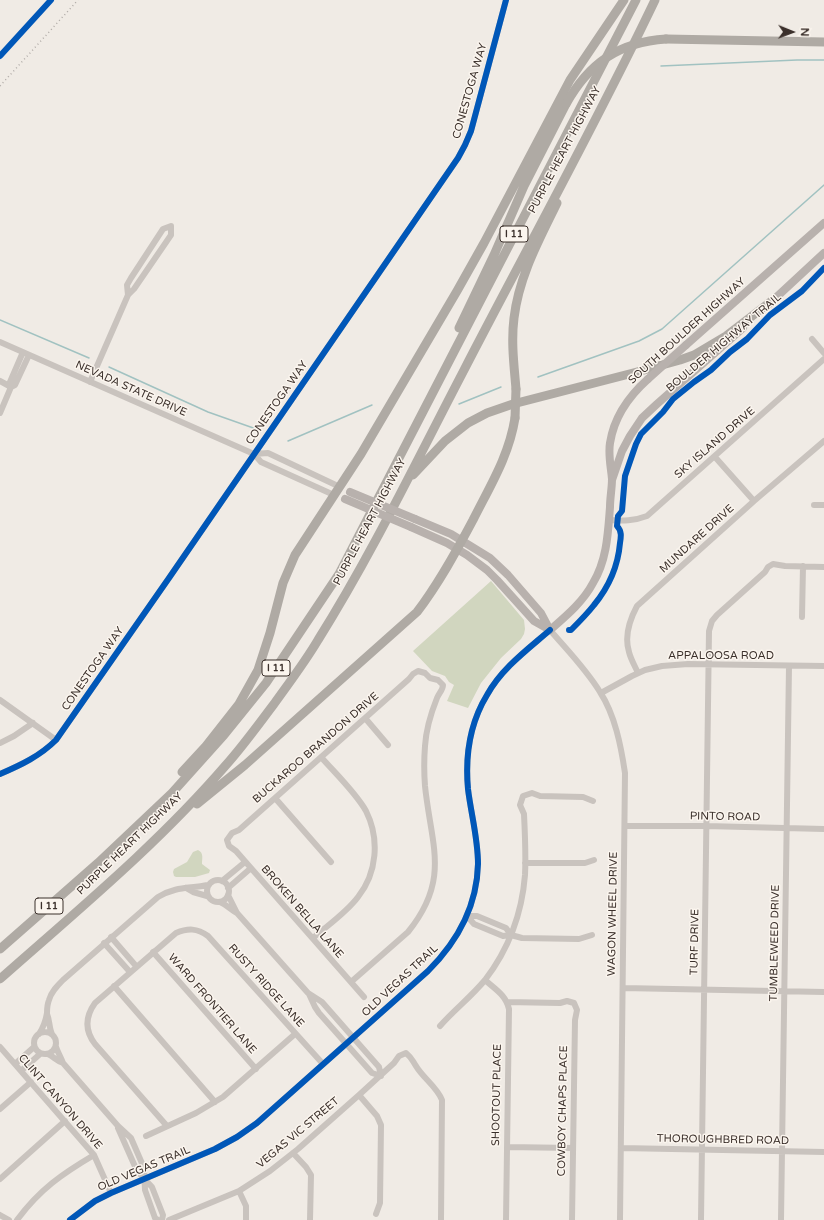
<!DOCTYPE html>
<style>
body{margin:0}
#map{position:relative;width:824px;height:1220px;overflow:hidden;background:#f0ebe5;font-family:"Varela Round",sans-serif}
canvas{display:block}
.north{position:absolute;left:772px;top:12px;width:40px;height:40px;-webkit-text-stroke:3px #fbf5ee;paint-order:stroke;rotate:91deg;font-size:11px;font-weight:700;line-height:16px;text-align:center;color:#3b302b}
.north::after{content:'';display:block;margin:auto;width:14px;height:18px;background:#3b302b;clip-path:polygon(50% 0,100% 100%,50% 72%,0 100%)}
</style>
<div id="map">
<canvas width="824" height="1220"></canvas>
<div class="north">N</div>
</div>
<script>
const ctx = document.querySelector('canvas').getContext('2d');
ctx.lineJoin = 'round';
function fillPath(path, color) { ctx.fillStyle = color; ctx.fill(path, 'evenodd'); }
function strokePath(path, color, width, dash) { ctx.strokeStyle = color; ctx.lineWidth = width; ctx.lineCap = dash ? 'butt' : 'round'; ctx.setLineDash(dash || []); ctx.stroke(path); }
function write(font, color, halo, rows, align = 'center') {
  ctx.font = font + ' "Varela Round",sans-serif'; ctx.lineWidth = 3; ctx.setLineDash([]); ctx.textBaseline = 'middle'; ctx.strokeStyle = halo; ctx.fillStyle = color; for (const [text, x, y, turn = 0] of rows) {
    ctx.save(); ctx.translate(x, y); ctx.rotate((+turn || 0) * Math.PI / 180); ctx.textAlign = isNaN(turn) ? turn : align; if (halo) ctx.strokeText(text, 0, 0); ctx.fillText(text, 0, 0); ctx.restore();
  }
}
fillPath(new Path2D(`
 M491,581L524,620L525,629L524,634L521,639L501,658L481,683L468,708L447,701L454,685L449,682L445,676L432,671L413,651Z
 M198,850C204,853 202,858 202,864L210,870L209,873L195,877H176L174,876L173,872L174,869L187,862L193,852Z`), '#d1d6bf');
strokePath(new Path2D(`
 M661,66L797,60H824
 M0,320L89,358
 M109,367L208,412L259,430
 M538,377L639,341L662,329L824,185
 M459,404L501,387
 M288,441L372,405`), '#a1c2c1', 1.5);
strokePath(new Path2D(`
 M812,339L824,353
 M0,342L254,454L261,462L334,495
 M0,381L11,387
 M90,382L128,295L134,289L171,235V226L163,229L131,278L127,285L128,295
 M11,387L10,382L23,352
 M0,413L11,387L15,385L29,355
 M254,454L268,453L340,487
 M715,457L754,501
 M814,505H824
 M609,520C623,521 634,521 647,516L824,359
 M802,617L803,566
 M638,673C635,666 631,660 629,652C624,636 629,621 637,606L754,501L824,441
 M601,693L632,676L645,670L662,666L688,664L824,666
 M0,700L56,740
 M365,718L388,745
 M0,743L14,736L33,723
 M0,774C21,765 40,756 56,740L169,578L458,158L465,145L471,131L506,0
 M275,798L331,862
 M625,826H706L824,829
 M525,863H585L594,860
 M207 891a11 11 0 1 1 22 0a11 11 0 1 1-22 0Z
 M222,881L245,862
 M186,888L193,892L207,896
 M228,888L251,868
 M228,895L237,913L308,993L322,1002L379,1067L381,1076
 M220,902C227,905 231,910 237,913
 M467,916L474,924L503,936L511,935L522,938L579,939L592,935
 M467,916H477L506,928L511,935
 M111,937L136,966
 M313,938C328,925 346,913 358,897C377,873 380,839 366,811C356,793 335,773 321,757
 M104,943L130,972
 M153,952L256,1069
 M485,980C495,989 506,995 509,1009L506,1220
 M351,982L408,932C451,879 431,845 425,786C424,773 424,759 425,746C426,730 431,713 437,698C439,693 443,690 443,685L438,680L430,678L425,673L418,671L413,674L409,679L239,830L232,833L227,840L229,846L236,851L364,997
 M114,986L215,1102
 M623,988L824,992
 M309,994L315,1007L319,1013L372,1073L381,1076
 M507,1002L560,1003L567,1001L574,1003L577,1010L575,1020L572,1220
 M47,1014C50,1021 49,1028 52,1034
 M440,1026C454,1010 471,997 485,980C508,950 522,913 525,875C526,855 525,834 524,814L520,805L523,796L532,793L540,796L583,797L593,801
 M34 1043a11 11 0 1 1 22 0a11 11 0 1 1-22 0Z
 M39,1034C43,1028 46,1019 47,1013C47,1009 47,1005 49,1000C51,992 57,986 63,980L158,897C177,886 188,889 208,885
 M0,1047L94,1155L111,1193
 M56,1047C58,1053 61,1057 63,1063L118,1126L131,1138L144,1168L145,1190L155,1218L158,1220
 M48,1054C54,1057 57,1061 63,1063
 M15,1064L34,1047
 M21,1071L40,1054
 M359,1095L377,1116L381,1125L380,1203L376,1214
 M0,1109L31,1082
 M167,1126L95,1044C85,1031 85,1017 95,1003L176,933C188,928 197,928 208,936L323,1064
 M118,1128L137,1171L152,1187L163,1215L162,1220
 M146,1136L196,1113L223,1097L295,1034
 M507,1147L573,1148
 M621,1148L824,1152
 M293,1153L306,1167L311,1175L310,1220
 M0,1179L65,1121
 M239,1191L246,1206V1220
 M0,1215L9,1220
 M17,1220C40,1189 62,1174 94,1155
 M70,1220L95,1201L111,1193L215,1149L237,1137L257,1123L428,971C458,941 477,907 478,864C478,838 471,814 468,789C465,756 470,723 487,695C502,668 527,650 550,630C567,650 586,669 600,692C615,715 621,746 625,773L620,1220
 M169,1220L239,1191L270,1171L298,1149L359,1095L394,1063L399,1056L406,1053C412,1058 412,1060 416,1066C423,1078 437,1087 442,1100L441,1220
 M701,1220L709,631L712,621L717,615L765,572L768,567L773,564L785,566L824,567
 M781,1220L789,666`), '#c9c3be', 6);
strokePath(new Path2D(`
 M769,304L824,253
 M686,345L824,223
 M612,480L622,451L630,436L642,418L657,404L743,328
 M415,519L451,534L490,558L508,575L541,613L550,630
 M411,527L447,543L467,555L487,570L497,580L534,621L550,630
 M550,630C566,616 583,602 593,583C607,560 608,533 610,507C610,498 612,488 612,479C611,467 608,455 610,443C614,417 629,396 648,379`), '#b8b1ad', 8);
strokePath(new Path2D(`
 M666,39L824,42
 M459,328L494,255L524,186L566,104
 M516,389C514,365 511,342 514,318C519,276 539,240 557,203
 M413,475L445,441L468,423L487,413L513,404L637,372L680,360L694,355L726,336L773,300
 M182,772L206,746L239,704L258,670L270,633L283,583L295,555L361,454L457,291L484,243L570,80L624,0
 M197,804L245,765L417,612C439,583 456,552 473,520C490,486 509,456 515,418
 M0,949L98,863L172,793L224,735L266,683L339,574L636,0
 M0,979C78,910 158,844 226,765C243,746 258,725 274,704C289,683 305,662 318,640C372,554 416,462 463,372C527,248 595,126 655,0`), '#afaaa4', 9);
strokePath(new Path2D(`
 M0,86L78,0`), '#b1aca8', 1.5, [1, 3]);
strokePath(new Path2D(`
 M648,379L686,345
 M350,492L415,519
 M345,499L411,527`), '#b8b1ad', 8);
strokePath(new Path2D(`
 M566,104C589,63 619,42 666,39
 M515,418L516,389`), '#afaaa4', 9);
strokePath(new Path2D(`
 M0,56L51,0
 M569,630H571C579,622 587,614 594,605C608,588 618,566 620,543C621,537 622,531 617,526L618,516L622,511L625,476L636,444L641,434L663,412L673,399L694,382L711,370L730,352L747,339L770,315L802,291L824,268
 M0,774C21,765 40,756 56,740L169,578L458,158L465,145L471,131L506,0
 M70,1220L95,1201L111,1193L215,1149L237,1137L257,1123L428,971C458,941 477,907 478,864C478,838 471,814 468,789C465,756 470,723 487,695C502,668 527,650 550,630`), '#0057b8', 6);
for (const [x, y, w] of [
 [514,234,28],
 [276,668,28],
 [49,906,28]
]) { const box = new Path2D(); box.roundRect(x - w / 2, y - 8, w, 16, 3); ctx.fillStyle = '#fbf5ee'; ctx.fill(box); strokePath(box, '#3b302b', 1); }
write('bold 10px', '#3b302b', null, [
 ["I 11",514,234],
 ["I 11",276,668],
 ["I 11",49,906]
]);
write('11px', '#3b302b', '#fbf5ee', [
 ["CONESTOGA WAY",470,91,-74],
 ["PURPLE HEART HIGHWAY",565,150,-62],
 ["SOUTH BOULDER HIGHWAY",687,331,-42],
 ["BOULDER HIGHWAY TRAIL",724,343,-40],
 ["NEVADA STATE DRIVE",131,389,24],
 ["CONESTOGA WAY",277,403,-55],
 ["SKY ISLAND DRIVE",715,443,-41],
 ["PURPLE HEART HIGHWAY",370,522,-62],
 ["MUNDARE DRIVE",697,539,-42],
 ["APPALOOSA ROAD",721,656],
 ["CONESTOGA WAY",93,669,-55],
 ["BUCKAROO BRANDON DRIVE",316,748,-41],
 ["PINTO ROAD",725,817,1],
 ["PURPLE HEART HIGHWAY",130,844,-44],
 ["BROKEN BELLA LANE",302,912,49],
 ["WAGON WHEEL DRIVE",613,914,-89],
 ["TURF DRIVE",695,942,-89],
 ["TUMBLEWEED DRIVE",775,943,-89],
 ["OLD VEGAS TRAIL",400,981,-43],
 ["RUSTY RIDGE LANE",266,986,48],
 ["WARD FRONTIER LANE",212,1004,49],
 ["SHOOTOUT PLACE",497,1095,-89],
 ["CLINT CANYON DRIVE",60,1102,49],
 ["COWBOY CHAPS PLACE",563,1111,-89],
 ["VEGAS VIC STREET",298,1133,-40],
 ["THOROUGHBRED ROAD",723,1140,1],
 ["OLD VEGAS TRAIL",144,1169,-23]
]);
</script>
